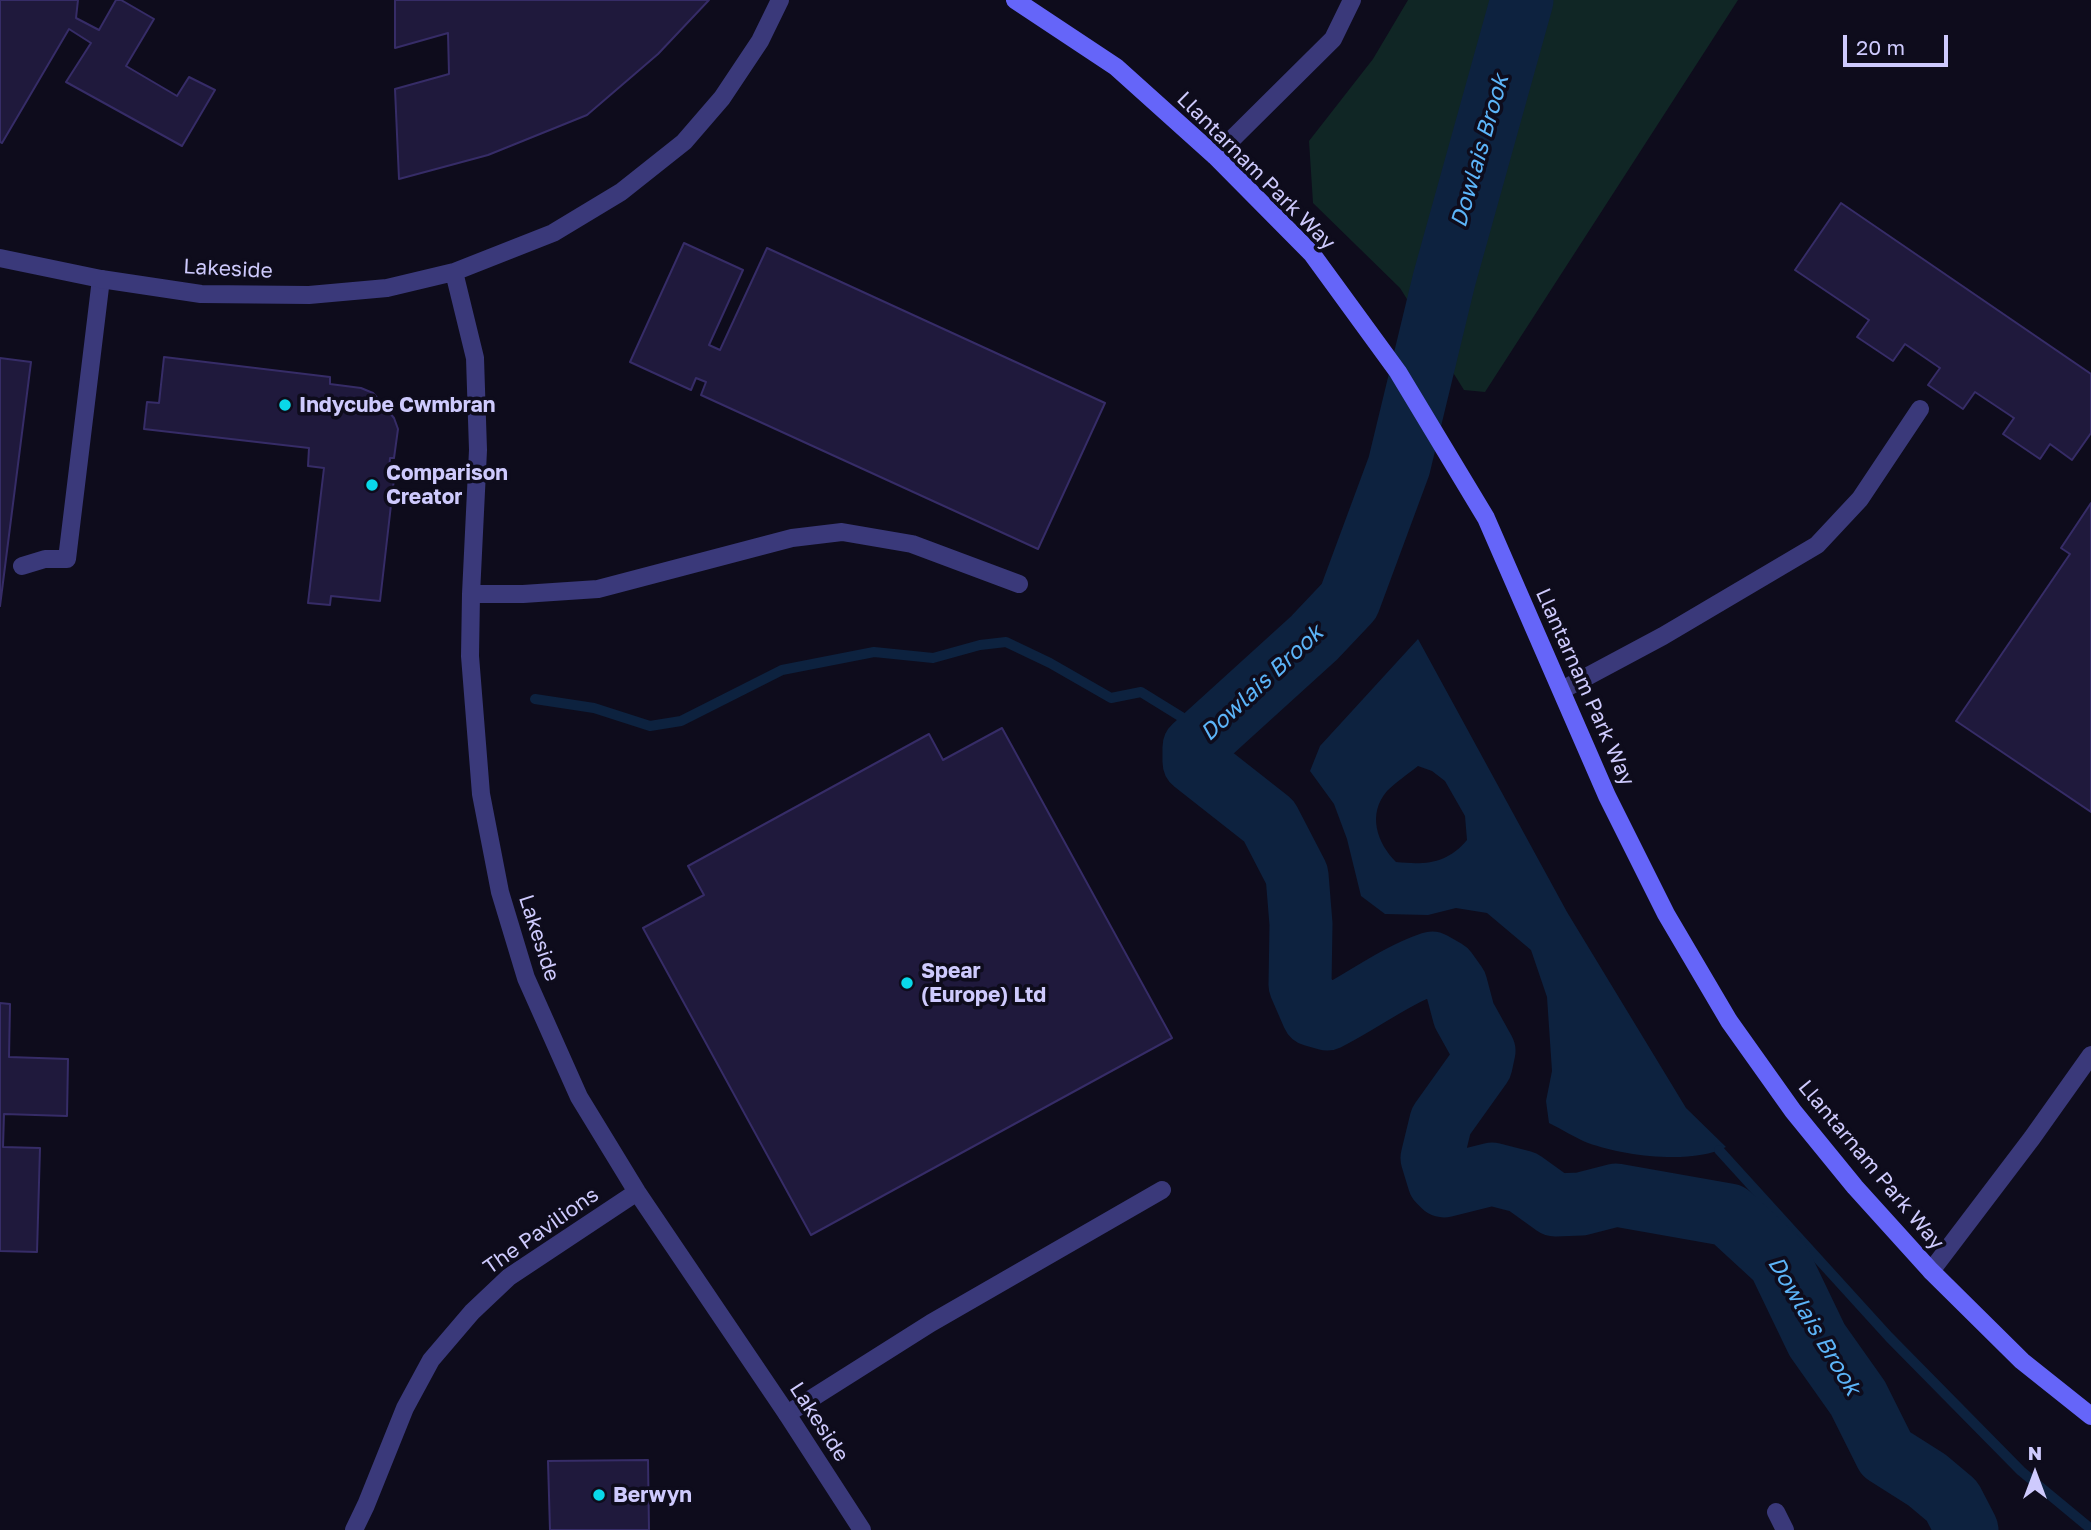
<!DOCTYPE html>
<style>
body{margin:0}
#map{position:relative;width:2091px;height:1530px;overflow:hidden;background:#0e0c1c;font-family:"Golos Text",sans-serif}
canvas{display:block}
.north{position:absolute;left:2000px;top:1439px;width:70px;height:70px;-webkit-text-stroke:5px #0e0c1c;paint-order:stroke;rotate:0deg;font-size:19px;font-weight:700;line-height:28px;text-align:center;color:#cecafd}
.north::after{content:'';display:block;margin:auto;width:24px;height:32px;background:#cecafd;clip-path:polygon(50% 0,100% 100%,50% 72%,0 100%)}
.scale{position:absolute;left:1843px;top:35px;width:105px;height:32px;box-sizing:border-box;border:4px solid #cecafd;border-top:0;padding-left:9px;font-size:21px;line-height:24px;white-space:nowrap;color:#cecafd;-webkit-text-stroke:5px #0e0c1c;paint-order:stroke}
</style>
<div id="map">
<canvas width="2091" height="1530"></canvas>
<div class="north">N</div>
<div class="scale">20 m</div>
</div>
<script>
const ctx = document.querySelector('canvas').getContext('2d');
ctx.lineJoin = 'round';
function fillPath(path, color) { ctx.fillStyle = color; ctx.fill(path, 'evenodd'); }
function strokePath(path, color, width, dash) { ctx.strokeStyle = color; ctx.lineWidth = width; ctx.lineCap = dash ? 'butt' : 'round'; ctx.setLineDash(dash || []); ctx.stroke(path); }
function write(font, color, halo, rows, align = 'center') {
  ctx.font = font + ' "Golos Text",sans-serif'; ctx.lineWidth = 7; ctx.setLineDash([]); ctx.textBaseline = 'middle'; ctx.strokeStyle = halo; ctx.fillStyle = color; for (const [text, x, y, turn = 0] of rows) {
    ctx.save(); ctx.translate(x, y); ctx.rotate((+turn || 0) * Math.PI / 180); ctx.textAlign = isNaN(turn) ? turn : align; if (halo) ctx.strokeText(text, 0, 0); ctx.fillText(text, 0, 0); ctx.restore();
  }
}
fillPath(new Path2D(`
 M1408,0H1738L1485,392L1464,390L1400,288L1313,203L1309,141L1373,59Z`), '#102625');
fillPath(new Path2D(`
 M1418,639L1567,912L1686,1108L1726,1147C1691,1165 1625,1156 1588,1143C1575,1138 1562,1129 1549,1123L1546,1101L1552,1071L1547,997L1531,950L1487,913L1456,908L1428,915L1385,914L1361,896L1347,839L1334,804L1310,771L1320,746ZM1418,766L1432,771L1445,781L1465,816L1467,840C1447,864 1425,865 1396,862C1377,843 1367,814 1387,791C1396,782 1408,774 1418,766Z`), '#0d223f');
strokePath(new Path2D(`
 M535,699L594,708L650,726L681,721L782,670L874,652L933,658L980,645L1006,642L1050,663L1111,698L1141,692L1209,734
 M1719,1150L1889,1337L2021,1471L2091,1529`), '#0d223f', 10);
strokePath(new Path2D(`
 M1522,0L1444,280L1399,466L1349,601L1314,638L1194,747V762L1269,821L1297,875L1301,924L1300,985L1313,1015L1327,1019C1363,1001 1394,976 1432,963L1446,971L1456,985L1464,1015L1484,1051L1481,1065L1441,1121L1432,1158L1439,1181L1444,1186L1492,1174L1523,1182L1555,1205L1581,1204L1616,1195L1729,1215L1779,1261L1817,1340L1858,1398L1886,1454L1927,1480L1952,1501L1967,1530`), '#0d223f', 63);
const building = new Path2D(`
 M0,0H78L76,18L99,30L116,0H121L154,19L126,66L177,96L189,77L215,90L182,146L66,82L91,43L69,29L2,143L0,142Z
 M395,0H709L658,54L587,115L488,155L399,179L395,89L449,74L448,33L395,48Z
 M1841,203L2091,374V433L2072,460L2050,444L2040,459L2003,434L2014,418L1975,392L1963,409L1928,385L1940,368L1905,344L1893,361L1857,337L1869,320L1795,270Z
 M684,243L743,270L709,345L720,350L767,248L1105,403L1038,549L701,395L706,382L696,378L691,390L630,362Z
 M164,357L330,377V384L361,388L373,393L394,418L398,429L394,458H390L389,469L395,470L380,601L331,596L330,605L308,603L324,468L308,466L309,448L144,429L147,402L159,403Z
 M0,358L31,362L0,606Z
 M2091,503V812L1956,721L2070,554L2061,548Z
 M1002,728L1172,1038L811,1235L643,928L704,895L688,866L929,734L943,760Z
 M0,1003L10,1004L9,1057L68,1059L67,1116L4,1114L3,1147L40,1148L37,1252L0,1251Z
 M648,1460L649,1530H550L548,1461Z`);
fillPath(building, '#1f193c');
strokePath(building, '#362c67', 2);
strokePath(new Path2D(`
 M1215,156L1333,39L1352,0
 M22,566L45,559H67L101,279
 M1931,1271L2032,1138L2091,1055
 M787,1414L931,1323L1162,1190
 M1776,1512L1785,1530`), '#3a397a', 18);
strokePath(new Path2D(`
 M0,258L101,279L201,294L309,295L387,288L454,272L553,233L621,192L684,142L722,98L760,41L780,0
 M454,272L475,358L478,450L471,594L470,656L481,794L500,892L526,978L579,1097L637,1192L787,1414L862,1530
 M471,594H523L598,589L792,538L842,532L912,544L1019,584
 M1562,690L1663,636L1817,545L1860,499L1920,409
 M354,1530L366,1505L405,1408L431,1360L472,1312L509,1277L637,1192`), '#3a397a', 18);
strokePath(new Path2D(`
 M1015,0L1116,67L1215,156L1312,254L1398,372L1486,518L1607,796L1666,914L1729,1021L1793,1111L1855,1187L1931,1271L2022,1361L2091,1416`), '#6565f9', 18);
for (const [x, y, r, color] of [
 [285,405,7,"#09d8e9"],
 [372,485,7,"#09d8e9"],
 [907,983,7,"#09d8e9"],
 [599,1495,7,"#09d8e9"]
]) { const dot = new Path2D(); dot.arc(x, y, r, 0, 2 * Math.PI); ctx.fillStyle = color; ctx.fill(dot); strokePath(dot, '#0e0c1c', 2.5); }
write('21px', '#cecafd', '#0e0c1c', [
 ["Llantarnam Park Way",1256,171,45],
 ["Lakeside",228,269,3],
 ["Llantarnam Park Way",1585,687,66],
 ["Lakeside",539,938,72],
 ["Llantarnam Park Way",1871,1165,50],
 ["The Pavilions",541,1231,-35],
 ["Lakeside",819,1422,57]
]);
write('bold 21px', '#cecafd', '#0e0c1c', [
 ["Indycube Cwmbran",299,405],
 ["Comparison",386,473],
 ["Creator",386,497],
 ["Spear",921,971],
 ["(Europe) Ltd",921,995],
 ["Berwyn",613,1495]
], 'left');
write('italic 23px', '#5cb4f8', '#0e0c1c', [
 ["Dowlais Brook",1480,151,-74],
 ["Dowlais Brook",1262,683,-43],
 ["Dowlais Brook",1814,1326,59]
]);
</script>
